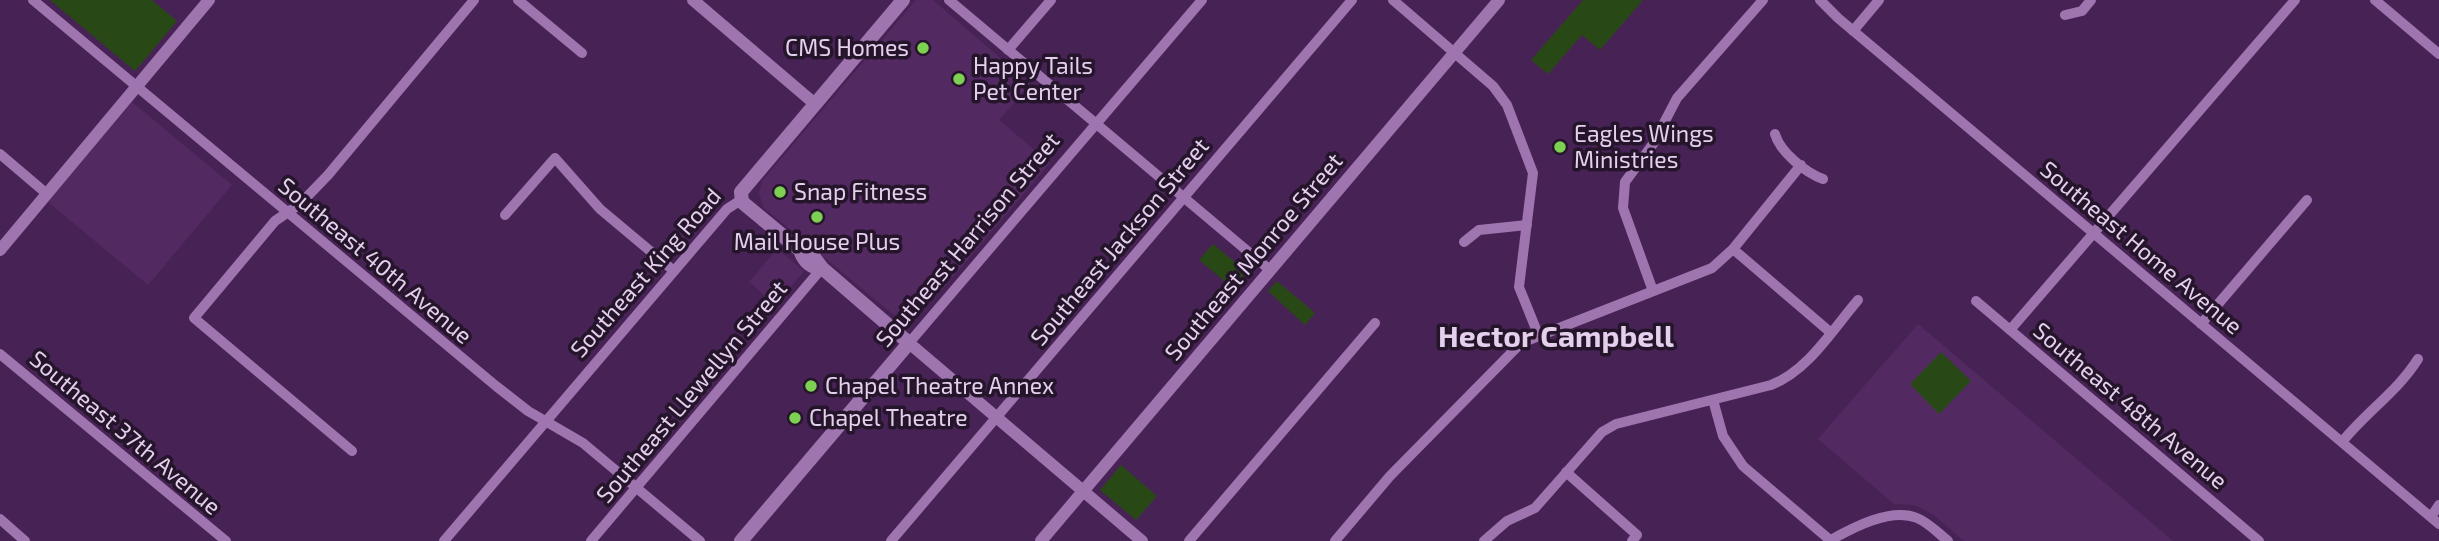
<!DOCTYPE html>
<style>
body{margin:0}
canvas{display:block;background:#472255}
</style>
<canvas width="2439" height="541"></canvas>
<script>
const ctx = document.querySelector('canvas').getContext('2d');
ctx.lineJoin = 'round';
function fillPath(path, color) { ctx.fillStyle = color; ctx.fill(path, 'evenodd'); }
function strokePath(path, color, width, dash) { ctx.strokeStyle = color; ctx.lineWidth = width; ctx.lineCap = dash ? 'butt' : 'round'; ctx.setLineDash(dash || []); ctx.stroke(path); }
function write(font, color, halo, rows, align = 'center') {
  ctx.font = font + ' "Exo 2",sans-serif'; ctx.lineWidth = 7; ctx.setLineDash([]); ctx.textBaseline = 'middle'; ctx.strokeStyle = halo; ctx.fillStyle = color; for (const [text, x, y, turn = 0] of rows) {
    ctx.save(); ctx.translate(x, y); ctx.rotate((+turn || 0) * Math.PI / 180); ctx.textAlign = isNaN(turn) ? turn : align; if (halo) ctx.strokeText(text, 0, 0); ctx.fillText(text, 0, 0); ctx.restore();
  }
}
fillPath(new Path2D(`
 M916,0H933L1030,84L999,120L1050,163L941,291L936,292L911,322L905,324L763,207L759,193L762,181Z
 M132,102L232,185L148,285L48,202Z
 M777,249L804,271L776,305L749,282Z
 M1918,324L2173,541H1964L1934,515L1915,505L1894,504L1818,439Z`), '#532962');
fillPath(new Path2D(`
 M50,0H152L177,21L135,71Z
 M1583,0H1643L1600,50L1582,35L1548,74L1531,60Z
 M1213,244L1247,272L1233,288L1199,260Z
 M1277,281L1315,313L1305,325L1268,291Z
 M1941,352L1971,381L1939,414L1910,384Z
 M1121,465L1157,496L1136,520L1100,490Z`), '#284916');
strokePath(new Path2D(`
 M33,0L496,386L528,411L583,443L700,541
 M518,0L582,53
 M949,0L1270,270
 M1393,0L1493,86L1507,105L1533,173L1519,287L1538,334
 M1820,0L1838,18L2439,524
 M2375,0L2439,54
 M2065,15L2082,11L2091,0
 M1853,31L1879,0
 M1008,50L1051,0
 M1775,134C1780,152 1806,173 1823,179
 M0,154L47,194
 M505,215L555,158L600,209L674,271
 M1464,242L1479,230L1527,225
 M1733,249L1830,332
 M1653,291L1623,208L1625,182L1653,144L1677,98L1763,0
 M1976,301L2259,541
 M2201,324L2307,200
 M2010,330L2295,0
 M909,343L1202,0
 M0,354L226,541
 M1713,400L1723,436L1743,466L1830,540
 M2342,442C2366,412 2397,392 2418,359
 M352,451L194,318L275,221L300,204L328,175L474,0
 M1566,472L1637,535L1632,541
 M2431,517L2439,505
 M0,519L25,541
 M444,541L727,209L741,200
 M591,541L822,268
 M891,541L1352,0
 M1189,541L1375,323
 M1335,541L1390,476L1521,343L1712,268L1733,249L1801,165
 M1484,541L1507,521L1535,508L1602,432L1616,424L1771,385C1808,371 1833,329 1858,300
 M1829,541C1852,528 1891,507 1917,518C1929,523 1938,533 1948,541`), '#9e75ae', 10);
strokePath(new Path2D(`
 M693,0L815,104
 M0,250L209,0
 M909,343L1142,541
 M1041,541L1499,0`), '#9e75ae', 12);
strokePath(new Path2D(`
 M822,268C810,268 804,262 800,250L742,202L741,192L903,0
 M741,541L909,343L822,268L810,252L800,250`), '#9e75ae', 14);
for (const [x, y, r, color] of [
 [923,48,7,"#7ed053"],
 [959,79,7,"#7ed053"],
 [1560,147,7,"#7ed053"],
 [780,192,7,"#7ed053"],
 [817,217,7,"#7ed053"],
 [811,386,7,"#7ed053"],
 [795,418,7,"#7ed053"]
]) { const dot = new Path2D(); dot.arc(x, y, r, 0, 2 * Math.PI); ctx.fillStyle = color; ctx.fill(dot); strokePath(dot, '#25152b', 2.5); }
write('23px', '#e4cfed', '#25152b', [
 ["CMS Homes",909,48,"right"],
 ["Happy Tails",973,66],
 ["Pet Center",973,92],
 ["Eagles Wings",1574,134],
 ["Ministries",1574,160],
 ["Snap Fitness",794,192],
 ["Mail House Plus",817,242,"center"],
 ["Chapel Theatre Annex",825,386],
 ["Chapel Theatre",809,418]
], 'left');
write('23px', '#e4cfed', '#25152b', [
 ["Southeast Harrison Street",968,240,-50],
 ["Southeast Jackson Street",1120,242,-50],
 ["Southeast Home Avenue",2141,248,40],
 ["Southeast Monroe Street",1254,257,-50],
 ["Southeast 40th Avenue",375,261,40],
 ["Southeast King Road",646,273,-49],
 ["Southeast Llewellyn Street",692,392,-50],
 ["Southeast 48th Avenue",2130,406,40],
 ["Southeast 37th Avenue",125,433,40]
]);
write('bold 30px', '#e4cfed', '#25152b', [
 ["Hector Campbell",1556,337]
]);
</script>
